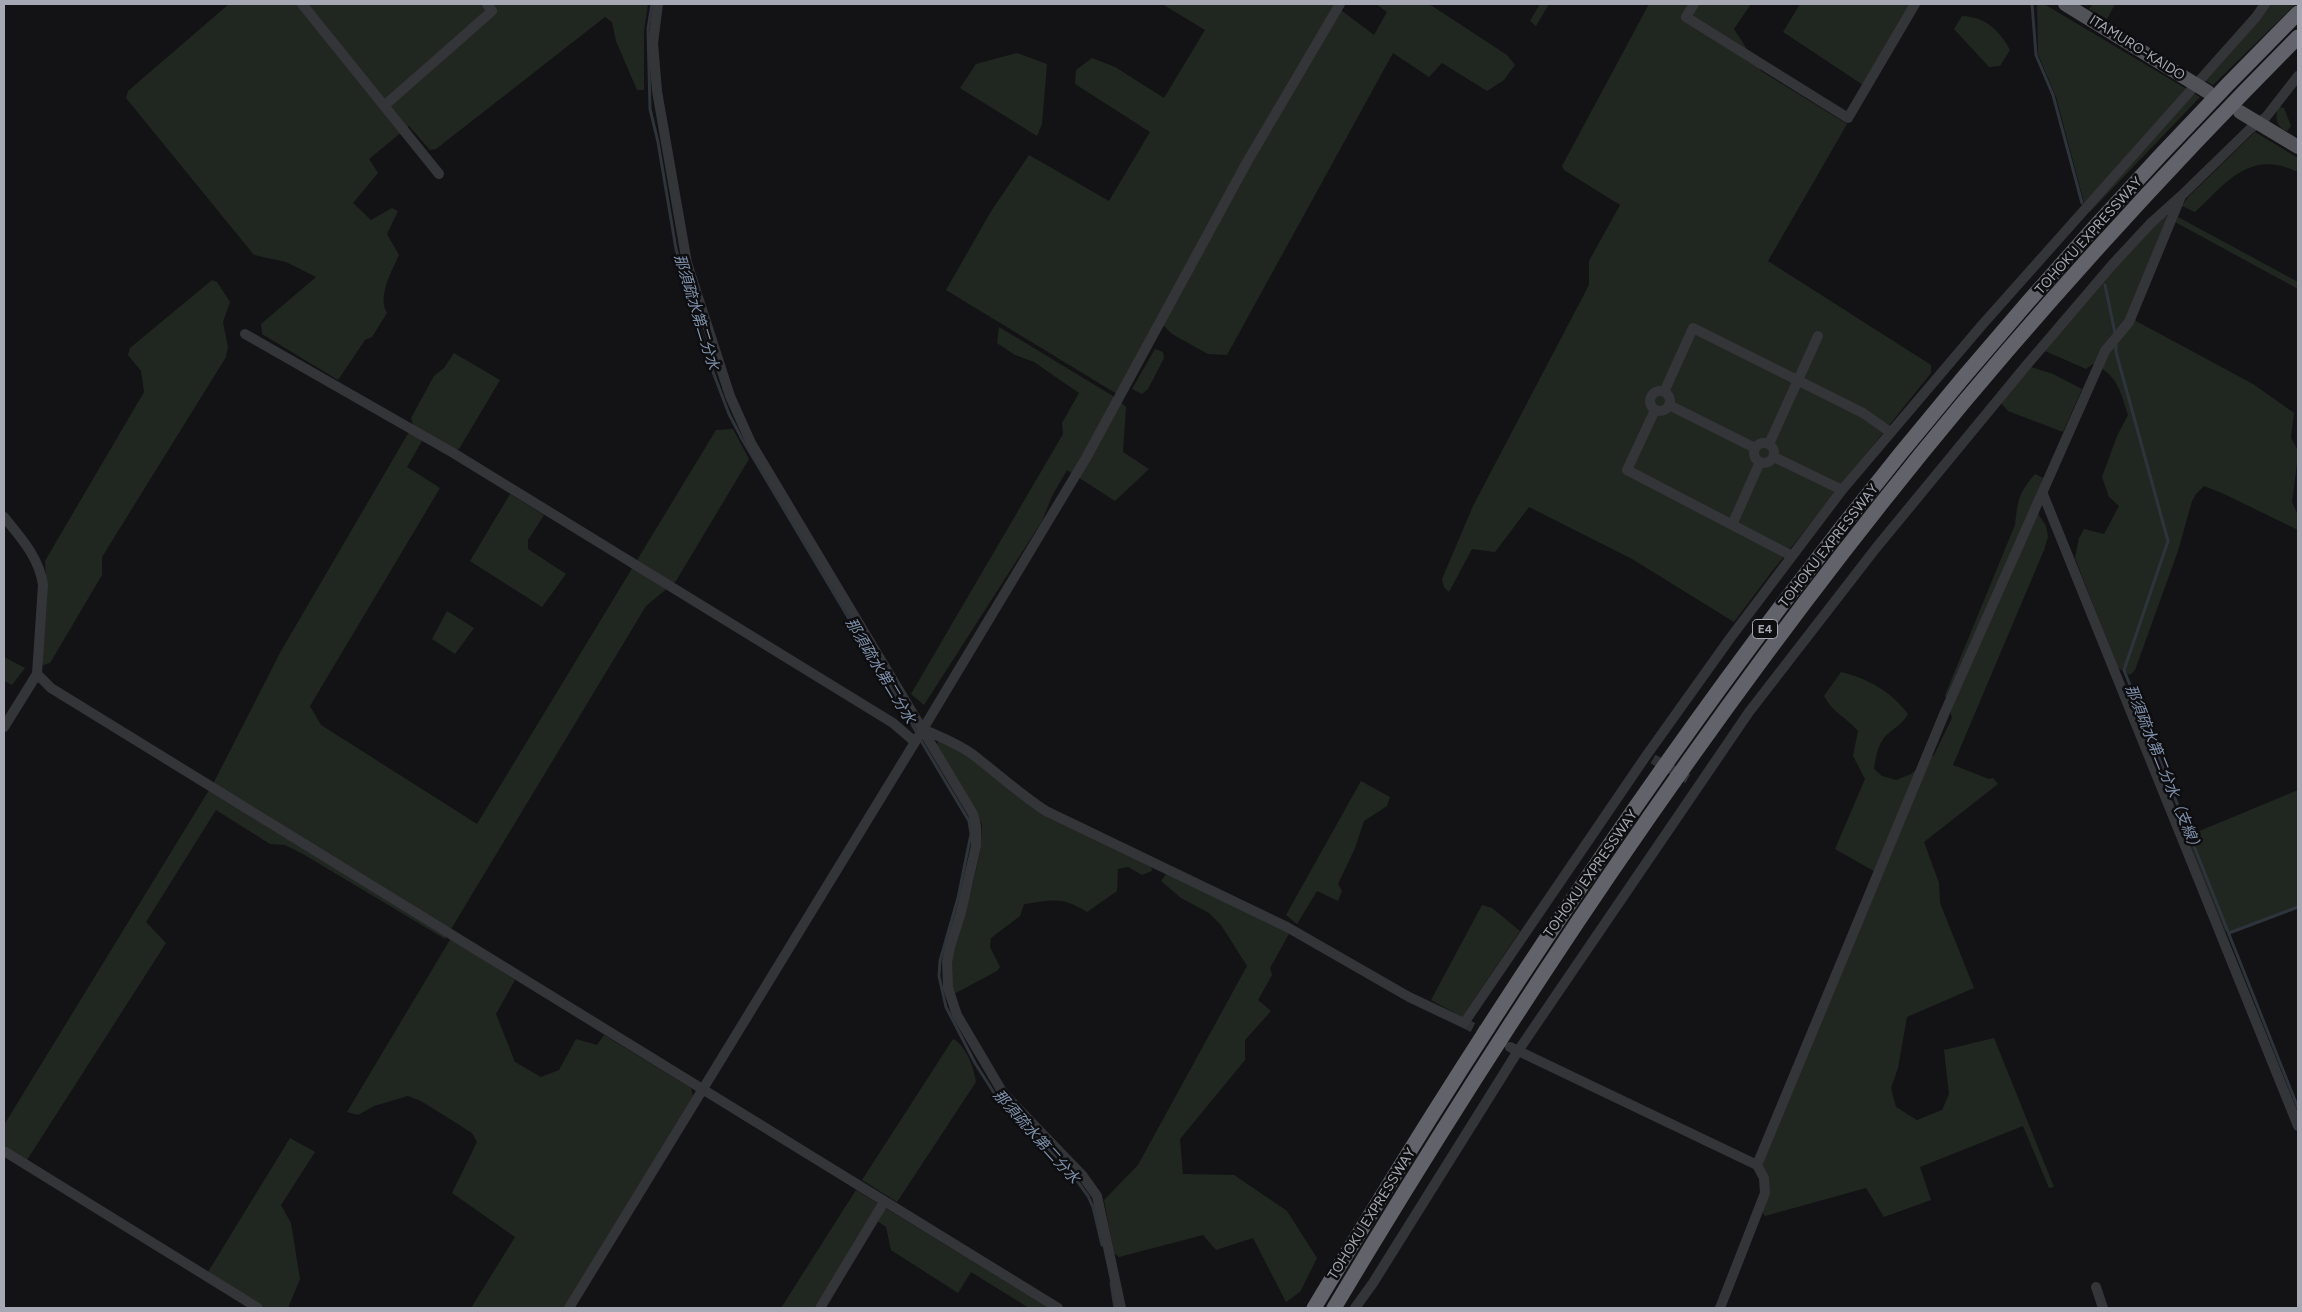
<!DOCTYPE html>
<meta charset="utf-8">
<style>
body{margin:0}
#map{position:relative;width:2302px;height:1312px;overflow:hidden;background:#131315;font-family:Figtree,sans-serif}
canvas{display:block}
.frame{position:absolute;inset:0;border:5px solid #a6a8b4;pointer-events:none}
</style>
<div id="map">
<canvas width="2302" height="1312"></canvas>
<div class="frame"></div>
</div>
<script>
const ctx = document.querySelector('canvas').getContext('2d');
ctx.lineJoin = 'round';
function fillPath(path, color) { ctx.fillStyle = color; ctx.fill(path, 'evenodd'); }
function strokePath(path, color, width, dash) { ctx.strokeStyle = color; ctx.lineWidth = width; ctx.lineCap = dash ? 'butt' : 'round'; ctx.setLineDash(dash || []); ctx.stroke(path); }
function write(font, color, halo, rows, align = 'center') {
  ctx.font = font + ' Figtree,"Noto Sans JP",sans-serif'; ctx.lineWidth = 5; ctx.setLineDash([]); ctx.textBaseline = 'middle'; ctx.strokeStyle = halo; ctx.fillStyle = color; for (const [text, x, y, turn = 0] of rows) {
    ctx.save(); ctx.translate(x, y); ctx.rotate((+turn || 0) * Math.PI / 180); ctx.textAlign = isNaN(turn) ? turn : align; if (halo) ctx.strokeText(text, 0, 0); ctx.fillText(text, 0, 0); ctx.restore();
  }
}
fillPath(new Path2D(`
 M229,4H648L644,31V90H637L616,41L612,22L605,17L436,149L430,150L409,126L369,159L378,173L353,203L371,220L392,208L398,211L387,234L399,255C392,271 377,296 387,313L372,337L365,340L338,380L262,334L261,324L316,277L286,262L254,255L126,98L128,91Z
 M1162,4H1333L1374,35L1387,12L1376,4H1429L1507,55L1515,65L1504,80L1487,91L1442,63L1429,77L1393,53L1227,355L1208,354L1172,334L1160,322L1117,394L946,290L990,213L1029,155L1109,201L1150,132L1075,84L1076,70L1092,58L1115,67L1164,98L1205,30Z
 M1540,4H1549L1536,26L1530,21Z
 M1649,4H1751L1734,29L1761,71L1847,124L1768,261L1931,365V373L1770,574L1734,622L1632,559L1529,507L1495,552L1472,549L1449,592L1444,587L1442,579L1473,506L1589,285V261L1620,205L1564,170L1562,166Z
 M1800,4H1910L1863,85L1783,32Z
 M2037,4H2044L2200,97L2090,212L2085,206L2056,97L2038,54Z
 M2093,4H2115L2107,19L2089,9Z
 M2267,4H2296L2213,85L2206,81L2207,76Z
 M1962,16C1986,17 1999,30 2010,50L2000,66L1989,67L1954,29Z
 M1017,53L1047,64L1042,124L1037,136L960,88L976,64Z
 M2278,107L2284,108L2291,126L2287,131C2276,127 2275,117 2278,107Z
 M2255,132L2298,158V172C2250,149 2228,181 2195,212L2182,206L2189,196Z
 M2165,214L2167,217L2131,309L2136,321L2253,384L2294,413L2291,438L2298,450V455L2292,502L2298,515V530L2224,494L2204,486L2196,494L2192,501L2178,551L2135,670L2130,675L2118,668L2075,558L2079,538L2084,529L2104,534L2119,506L2109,497L2102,477L2117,436L2128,415C2120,391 2118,375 2093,364L2086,369L2045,351L2112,265Z
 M2178,217L2298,282V289L2175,222Z
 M212,280L217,282L230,302L223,322L228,347L226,357L102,557V575L50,663L43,665C37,631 48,596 45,561L144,392L141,371L128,355L130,348Z
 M999,327L1113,396L1126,407L1123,452L1149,469L1115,501L1067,470L1052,496L1042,521L924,705L911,694L1063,434L1062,423L1079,393L1034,362L1015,355L997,343Z
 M1155,349L1163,352L1164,358L1148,389L1142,394L1132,389Z
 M454,353L500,380L459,449L455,450L426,434L407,467L440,488L310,706L321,725L477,824L716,430L733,429L749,459L676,581L646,606L445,939L303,854L285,845L270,844L216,810L146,922L166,943L27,1160L4,1145V1125L214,782L281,651L413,425L411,418L434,376L444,368Z
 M2028,366L2053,374L2082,389L2063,432L2008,411L2001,403Z
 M2035,474L2043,478L2035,504L2039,515L2046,526L2048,537L2044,550L1953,765L1989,779L1993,778L1998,784L1924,842L1939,883L1940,903L1974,988L1907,1017L1898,1068L1891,1088L1896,1107L1917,1120L1942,1110L1949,1094L1944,1050L1994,1038L2054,1187L2049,1188L2023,1126L1920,1167L1931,1200L1884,1217L1866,1188L1765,1216L1761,1210L1760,1161L1879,874L1835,849L1865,779L1853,756L1858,731C1846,717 1832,712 1824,696L1841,672C1867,678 1892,692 1908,714C1902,724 1897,726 1889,733C1878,741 1876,756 1874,769L1882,776L1896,780L1911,774L1934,755L1952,718L1945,695L2015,525C2018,500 2018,494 2035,474Z
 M510,494L544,515L528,540V549L566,574L542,607L470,561Z
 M447,611L474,628L455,654L432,639Z
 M4,657L25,668L12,685L4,681Z
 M938,740L970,756L1024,800L1151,865L1152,871L1142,875L1128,867L1118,869L1117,891L1087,912C1062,896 1052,900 1024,904L1020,916L991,938L990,947L1000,967L997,971L952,995L949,959L972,887L980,852L982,824L937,745Z
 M1361,781L1390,797L1387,806L1364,821L1355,848L1338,884L1342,891L1338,901L1317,891L1297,924L1286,915Z
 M2298,790V906L2229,932L2225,931L2186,839L2197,832Z
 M1167,873L1290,932L1270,968L1272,975L1258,1000L1271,1011L1245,1040V1060L1180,1139L1183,1174L1234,1175L1287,1211L1317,1258L1300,1292L1286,1302L1253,1238L1216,1250L1203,1235L1119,1257L1114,1253L1104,1200L1138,1165L1247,966L1221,925L1209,913L1181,898L1161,881Z
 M1482,905L1492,908L1520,931L1462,1017L1431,1000Z
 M451,938L515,980L496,1014L515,1062L541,1077L559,1070L576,1039L597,1045L604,1035L691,1088L693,1096L564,1308H471L515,1237L452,1193L477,1142L472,1133L421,1101L408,1096L374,1106L358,1115L347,1112Z
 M953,1039C966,1045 974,1068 976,1082L897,1202L862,1180Z
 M290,1138L315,1152L281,1205L291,1223L300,1279L288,1308H266L208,1272Z
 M856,1190L1049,1308H1029L971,1272L958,1293L891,1250L886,1227L871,1217L814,1308H781Z`), '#202721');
strokePath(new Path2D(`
 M652,4L648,29L650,109L658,142L676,249L710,364L729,414L742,439L917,733
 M2032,4L2036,55L2053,95L2082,203
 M2105,285L2115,333
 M2116,342V352L2168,541L2124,670L2298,1108
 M920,739L969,821L971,834L958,898L940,961L939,976L946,1007L975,1063L996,1096L1070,1171L1088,1196L1093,1207L1102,1245
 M2229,933L2298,907
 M1111,1283L1115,1308`), '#2e343c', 3);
strokePath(new Path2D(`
 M1653,759L1692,781
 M1464,1023L1490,1036`), '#303135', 10, [10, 5]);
strokePath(new Path2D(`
 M302,4L439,174
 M658,4L653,43L657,91L687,263L730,396L751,443L973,814L976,826V846L961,912L950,947L947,962L948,988L957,1015L1003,1093L1082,1175L1097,1196L1121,1308
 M1694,4L1686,17L1848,118L1915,4
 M384,106L492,11L487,4
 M245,334L455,454L893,723L915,742
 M1650 401a10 10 0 1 1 20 0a10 10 0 1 1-20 0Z
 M1664,392L1693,328L1863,413L1890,432
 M1669,405L1755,448
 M1655,410L1627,470L1792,556
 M1754 453a10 10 0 1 1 20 0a10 10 0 1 1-20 0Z
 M1769,444L1818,336
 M1774,457L1842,490
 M2043,494L2298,1126
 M4,517C21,538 39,557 43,585L37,674L4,727
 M1732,525L1760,462
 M37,674L51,688L1058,1308
 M923,729C940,737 957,743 972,754C997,773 1020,794 1046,811L1287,927L1409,997L1464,1023L1646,756L1731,637L1842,490L1982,325L2256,17L2265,4
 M1510,1047L1757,1165L1764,1178L1765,1193L1720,1308
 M4,1151L258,1308
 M1757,1165L1945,712L2105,351L2129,322L2181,196L2250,129L2266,117L2298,76
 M2096,1287L2103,1308
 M569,1308L923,729L1086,458L1247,162L1340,4
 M820,1308L884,1202
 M1355,1308L1373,1283L1518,1051L1749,712L1876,548L2025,367L2112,265L2151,223L2181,196`), '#343539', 10);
strokePath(new Path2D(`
 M2065,4L2208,92
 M2240,112L2298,147`), '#515158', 14);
strokePath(new Path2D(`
 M1314,1308C1458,1067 1612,830 1781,606C1939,397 2113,198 2298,13
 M1334,1308C1511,1012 1703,723 1921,454C2039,309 2166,170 2298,37`), '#61626a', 15);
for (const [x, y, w] of [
 [1765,629,25]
]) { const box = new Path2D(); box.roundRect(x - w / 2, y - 9.5, w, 19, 4); ctx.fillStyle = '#0e0e10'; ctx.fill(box); strokePath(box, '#a6a8b4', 1); }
write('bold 12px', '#a6a8b4', null, [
 ["E4",1765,629]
]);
write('14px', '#a6a8b4', '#0e0e10', [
 ["ITAMURO-KAIDO",2137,48,32],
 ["TOHOKU EXPRESSWAY",2089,236,-48],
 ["TOHOKU EXPRESSWAY",1829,546,-52],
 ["TOHOKU EXPRESSWAY",1591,874,-55],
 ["TOHOKU EXPRESSWAY",1372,1214,-58]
]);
write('italic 15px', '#7f91ac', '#0e0e10', [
 ["那須疏水第二分水",696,312,73],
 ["那須疏水第二分水",880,671,59],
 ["那須疏水第二分水（支線）",2163,769,68],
 ["那須疏水第二分水",1036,1137,48]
]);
</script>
